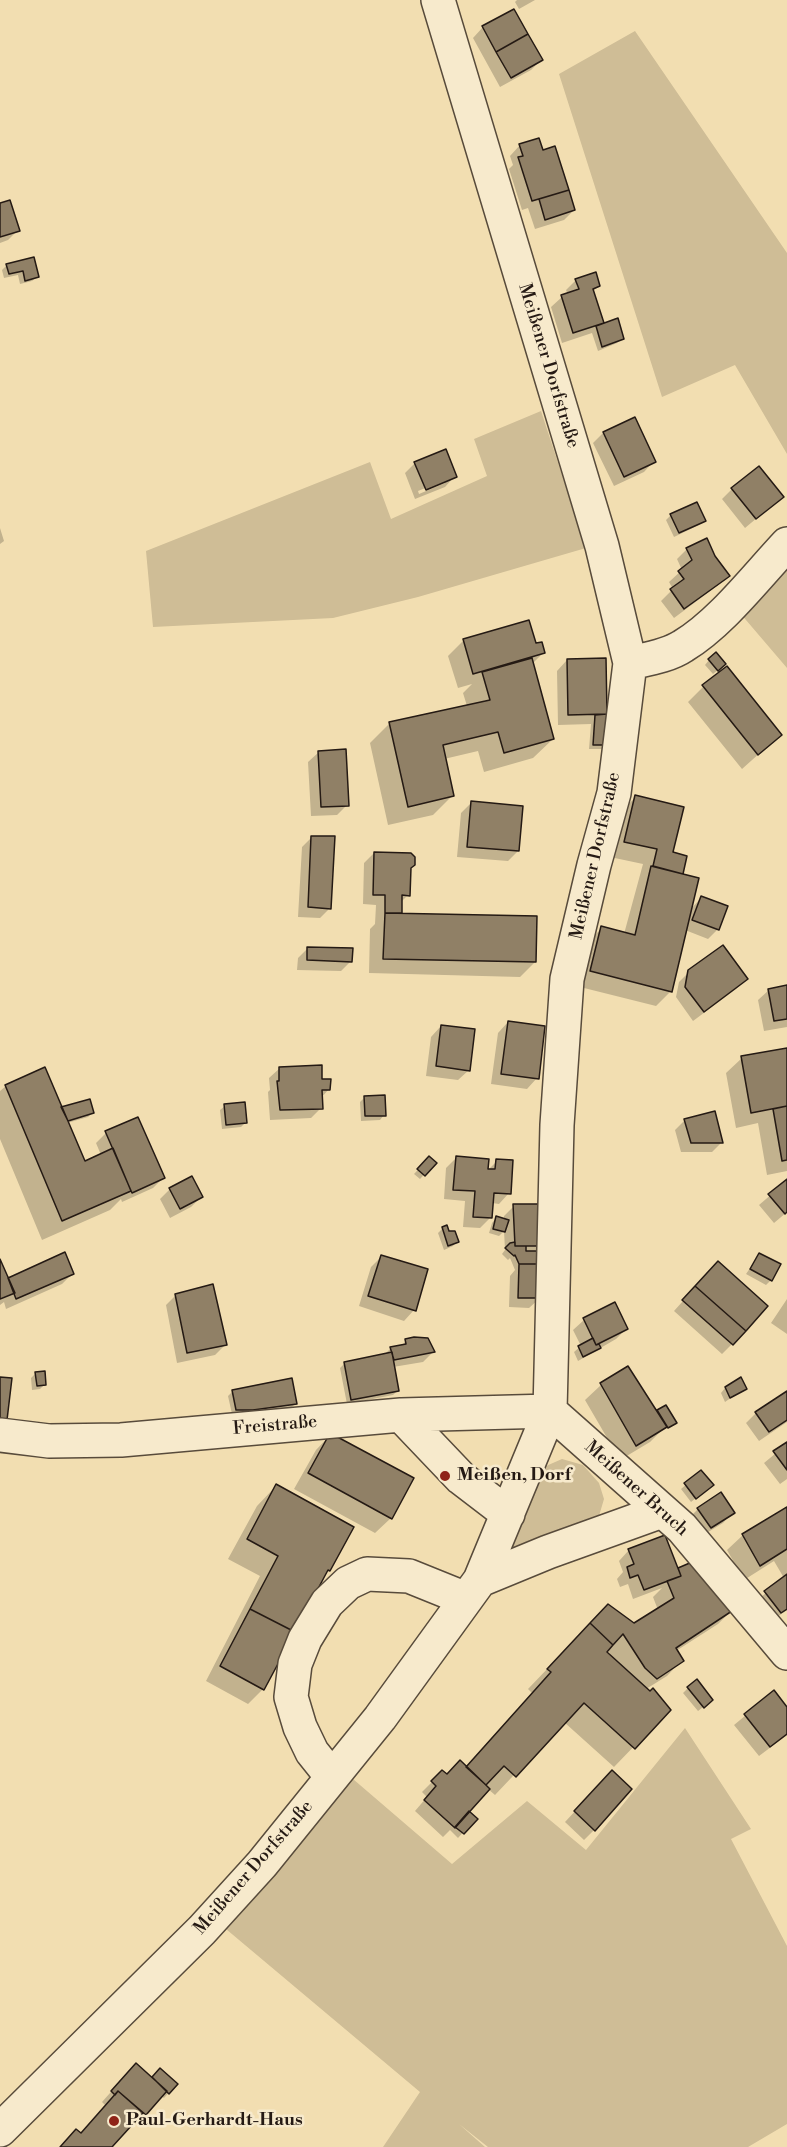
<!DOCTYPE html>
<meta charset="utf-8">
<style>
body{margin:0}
canvas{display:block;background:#f2deb1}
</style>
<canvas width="787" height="2147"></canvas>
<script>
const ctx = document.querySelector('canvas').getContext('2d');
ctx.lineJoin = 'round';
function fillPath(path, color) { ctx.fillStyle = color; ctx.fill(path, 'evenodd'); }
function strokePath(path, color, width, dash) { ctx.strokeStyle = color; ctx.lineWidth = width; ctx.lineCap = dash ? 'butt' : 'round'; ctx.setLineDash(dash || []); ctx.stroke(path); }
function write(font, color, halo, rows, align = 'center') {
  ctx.font = font + ' "Libre Bodoni",serif'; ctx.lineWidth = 5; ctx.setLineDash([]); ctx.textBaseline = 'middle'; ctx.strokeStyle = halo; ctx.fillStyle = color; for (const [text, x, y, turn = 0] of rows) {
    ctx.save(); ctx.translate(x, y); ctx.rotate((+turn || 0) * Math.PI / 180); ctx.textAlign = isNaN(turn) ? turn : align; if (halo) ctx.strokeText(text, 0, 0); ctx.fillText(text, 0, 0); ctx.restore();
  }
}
fillPath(new Path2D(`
 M635,31L787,253V454L735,365L662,397L559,74Z
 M541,411L586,548L418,597L333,618L153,627L146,551L370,462L391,519L487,476L474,439Z
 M787,562V668L740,613Z
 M562,1459L583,1465L599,1483L604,1499L599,1516L585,1529L512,1551L508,1543L546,1466Z
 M685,1728L751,1829L731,1839L787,1946V2124L748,2147H488L459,2124L485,2147H383L420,2092L220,1924L353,1779L452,1864L527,1801L586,1850Z`), '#cfbd96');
fillPath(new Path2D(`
 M517,0H535L519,9L515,2Z
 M513,11L541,60L531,70L500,87L473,38L483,27Z
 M520,145L542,151L554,148L574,210L564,220L535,229L528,208L522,210L509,169L513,165L510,156Z
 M0,205L18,230L8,240L0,243Z
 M33,259L37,277L32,281L20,284L18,275L4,278L2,270L7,265Z
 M576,280L599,286L593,291L603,325L622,338L617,343L598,351L592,333L562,343L551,307L562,297L568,295L566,290Z
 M603,433L654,461L644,472L614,486L593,443Z
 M415,463L455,476L445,487L415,499L405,473ZM445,480V483L419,494L418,491Z
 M732,489L782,497L745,528L722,499Z
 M696,504L704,520L699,525L674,537L666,520L671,515Z
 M0,528L4,541L0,544Z
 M687,549L714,557L728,576L717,586L674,618L661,601L673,589L669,582L682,570L677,559Z
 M464,640L534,645L543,653L532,664L553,739L533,758L484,772L478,751L444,759L452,796L433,815L388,825L370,743L390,723L467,706L463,693L472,684L458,688L448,656Z
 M567,660H605L606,715L604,749H589L591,724L558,725L557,671Z
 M709,660L719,669L713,674L705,665Z
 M703,687L780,735L742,769L688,702Z
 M319,752L347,805L337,815L311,816L308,762Z
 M636,797L671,853L686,857L681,875L690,910L701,898L718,929L708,939L685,930L671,991L656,1006L576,986L587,943L602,928L624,934L643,864L610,857L620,812Z
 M471,803L518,851L508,861L457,857L461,813Z
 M312,837L330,908L320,918L298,917L302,847Z
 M374,853L409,869L408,895L400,903V914L535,962L520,977L369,973L370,929L375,924L376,905L363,904L364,863Z
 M308,948L351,961L341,971L297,970L298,958Z
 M689,972L746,979L736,989L693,1021L676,997L679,982Z
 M787,987V1027L764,1031L758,1000L769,990Z
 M508,1022L537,1078L527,1089L491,1084L498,1033Z
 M441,1026L469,1070L458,1080L426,1076L431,1037Z
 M787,1050V1171L767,1175L758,1123L736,1128L726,1073L742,1058Z
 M280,1068L320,1081L329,1089L321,1098V1108L311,1118L270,1120L268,1092L270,1090L269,1078Z
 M6,1086L61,1109L93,1112L88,1117L67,1123L84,1163L101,1155L96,1143L106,1133L163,1178L153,1188L122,1202L121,1199L110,1210L42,1240L0,1139V1091Z
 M365,1097L384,1115L380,1120L361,1121L360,1102Z
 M225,1106L246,1122L241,1127L222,1129L220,1110Z
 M685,1120L722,1142L712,1152H681L675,1130Z
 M429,1158L435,1163L420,1179L414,1174Z
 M456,1158L487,1171L497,1161L509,1193L499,1204L492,1203L490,1218L480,1228L463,1227L465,1201L444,1199L446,1168Z
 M787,1181V1212L774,1223L759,1205Z
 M170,1189L201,1197L191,1207L170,1218L160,1199Z
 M514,1206L541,1245L533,1253L540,1298L529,1308L509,1307L510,1276L515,1270L510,1258L508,1260L502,1254L505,1250L504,1231L499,1236L489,1233L492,1223L496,1218L504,1220V1216Z
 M443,1228L457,1241L453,1246L444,1250L438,1233Z
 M759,1255L771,1280L766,1285L746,1274Z
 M381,1257L414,1310L404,1321L359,1306L371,1267Z
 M0,1263L8,1280L72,1274L62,1284L6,1309L4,1302L0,1305Z
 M708,1273L732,1344L722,1354L674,1311Z
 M176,1295L225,1345L215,1355L177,1363L166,1305Z
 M787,1299V1334L771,1323Z
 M614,1304L626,1329L616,1339L578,1361L574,1352L581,1346L573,1330L584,1320Z
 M406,1341L433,1352L423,1362L393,1367L398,1390L393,1395L347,1404L340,1368L345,1363L383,1356L391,1348L400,1347Z
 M628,1368L656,1413L658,1411L675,1422L661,1431L650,1442L620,1460L585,1400L601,1385Z
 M36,1373L45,1384L40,1389L32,1390L31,1378Z
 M725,1388H745L725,1402L721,1393Z
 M233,1391L295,1404L290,1409L232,1414L228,1396Z
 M787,1392V1422L759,1441L746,1423L756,1413Z
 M331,1434L391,1518L375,1533L294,1489L316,1450Z
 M787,1444V1479L780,1484L764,1463Z
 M701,1472L707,1489L691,1502L681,1489Z
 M276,1486L329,1570L322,1577L263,1689L248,1704L206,1681L260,1576L228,1559L257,1506Z
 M698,1509L733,1512L723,1523L700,1537L688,1519Z
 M787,1509V1610L770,1622L755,1602L784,1578L774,1561L744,1580L727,1550L743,1535Z
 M629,1550L677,1570L691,1564L733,1609L718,1624L676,1651L682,1660L667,1676L646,1689L669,1710L614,1767L564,1722L495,1795L488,1789L467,1811L475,1819L458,1838L450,1830L443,1837L415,1811L427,1797L422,1792L442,1772L447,1776L465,1768L532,1693L528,1689L593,1621L633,1625L658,1610L653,1597L662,1588L633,1599L628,1584L620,1587L617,1579L623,1572L619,1561ZM607,1649L614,1660L605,1652Z
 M688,1688L707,1704L698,1711L683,1693Z
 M774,1692L787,1709V1735L759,1756L734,1725Z
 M602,1782L594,1830L584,1840L565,1822Z
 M160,2071L176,2085L164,2098L161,2096L135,2124L132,2122L110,2147H60L80,2134L106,2106L102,2102L126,2075L152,2079Z`), '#0003');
const building = new Path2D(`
 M514,9L528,34L496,52L482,26Z
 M528,34L543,60L511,78L496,52Z
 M539,138L543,150L555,146L569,190L532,201L518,157L523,156L519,144Z
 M569,190L575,210L545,220L539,199Z
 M10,200L20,231L0,237V203Z
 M34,257L39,277L25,281L23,271L9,274L6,264Z
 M596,272L600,286L593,289L604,323L573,333L561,295L579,289L575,279Z
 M618,318L624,339L602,347L596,326Z
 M635,417L656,462L624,477L603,432Z
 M446,449L457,477L426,490L414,462Z
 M759,466L784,497L756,519L731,488Z
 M697,502L706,521L679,533L670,514Z
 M707,538L715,556L730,576L684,609L670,589L684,579L678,571L692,560L686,548Z
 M529,620L536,643L542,642L545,653L473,674L463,639Z
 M716,652L726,664L718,671L708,659Z
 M532,658L554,739L504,753L498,732L443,745L454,796L408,807L389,722L490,700L482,672Z
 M606,658L607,714L568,715L567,659Z
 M727,666L782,735L758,755L702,685Z
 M607,714L610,745H593L595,715Z
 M346,749L349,806L321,807L318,751Z
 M635,795L684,807L673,852L687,856L683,874L653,866L657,849L624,842Z
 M471,801L523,806L519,851L467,847Z
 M311,836H335L331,909L308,907Z
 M374,852L411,853L415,857V865L411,868L410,896L402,895V913H385V895H373Z
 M651,866L699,878L672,992L590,971L601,926L635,935Z
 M701,896L728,906L719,930L692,920Z
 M385,913L537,916L536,962L383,959Z
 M723,945L748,979L704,1012L685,987L688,970Z
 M307,947L353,948L352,962L307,960Z
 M787,985V1019L774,1021L768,989Z
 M508,1021L545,1026L539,1079L501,1074Z
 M441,1025L475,1029L470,1071L436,1066Z
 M787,1048V1106L751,1113L741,1056Z
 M322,1065V1079H331L330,1090H322L323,1109L280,1110L277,1081H279V1067Z
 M45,1067L85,1161L113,1148L131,1191L62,1221L5,1085Z
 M385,1095L386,1116H365L364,1096Z
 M90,1099L94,1113L68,1121L61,1107Z
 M245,1102L247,1123L226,1125L224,1104Z
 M787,1106V1160L782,1161L773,1109Z
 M715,1111L723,1143H691L684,1119Z
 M138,1117L165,1178L132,1193L105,1131Z
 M429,1156L437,1163L425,1176L417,1169Z
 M456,1156L489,1159L488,1169H495L496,1159L513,1160L511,1194L494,1193L492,1218L473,1217L475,1191L453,1190Z
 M192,1176L203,1197L180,1209L169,1188Z
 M787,1179V1212L785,1214L768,1194Z
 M513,1204H542V1246H515Z
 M496,1216L509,1220L505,1232L493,1229Z
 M447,1225L449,1231H455L459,1242L448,1246L442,1227Z
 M515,1242V1246H526V1251H542V1264H519L515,1255L514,1256L505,1248L510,1243Z
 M65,1252L74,1274L16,1299L8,1278Z
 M759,1253L781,1264L772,1281L750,1269Z
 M381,1255L428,1269L416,1311L368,1296Z
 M0,1259L15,1293L0,1299Z
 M718,1261L768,1306L746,1331L695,1286Z
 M519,1264H542L541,1298H518Z
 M213,1284L227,1345L187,1353L175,1294Z
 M695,1286L746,1331L733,1345L682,1300Z
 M615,1302L628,1329L596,1345L583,1318Z
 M414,1337L428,1338L435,1352L394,1360L390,1347L406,1344L405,1339Z
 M593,1338L596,1345L599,1344L601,1348L583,1357L578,1346Z
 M392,1352L399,1391L351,1400L344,1362Z
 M628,1366L667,1427L636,1446L600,1383Z
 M45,1371L46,1385L37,1386L35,1372Z
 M0,1377L12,1378L7,1420L0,1419Z
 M741,1377L747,1389L730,1398L725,1387Z
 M292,1378L297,1404L253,1410H236L232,1390Z
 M787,1391V1420L769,1432L755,1412Z
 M666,1405L677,1423L668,1428L657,1410Z
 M330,1433L414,1478L392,1519L308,1473Z
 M787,1442V1470L773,1451Z
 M701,1470L714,1485L696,1499L684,1483Z
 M276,1484L354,1527L330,1571L328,1570L295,1632L250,1609L278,1556L247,1539Z
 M721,1492L735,1513L711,1528L697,1508Z
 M787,1507V1549L760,1566L742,1534Z
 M665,1535L681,1576L644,1590L638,1575L630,1578L627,1567L634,1564L628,1549Z
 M692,1562L735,1609L676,1648L684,1661L657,1679L645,1668L623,1634L613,1645L590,1623L608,1604L634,1623L674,1598L667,1581L681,1576L678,1568Z
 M787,1574V1609L781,1613L764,1591Z
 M250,1609L295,1632L264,1690L220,1666Z
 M590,1623L613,1645L607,1652L650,1691L653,1688L671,1710L635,1749L584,1703L516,1777L504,1766L486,1785L466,1767L551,1672L547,1669Z
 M697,1679L713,1700L704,1708L687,1687Z
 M774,1690L787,1707V1734L770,1747L744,1714Z
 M460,1760L490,1789L455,1828L424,1800L436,1786L431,1781L442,1770L447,1774Z
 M612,1770L632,1789L595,1831L574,1811Z
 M469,1811L478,1819L464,1834L455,1827Z
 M136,2063L167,2091L146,2115L118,2091L115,2095L111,2091Z
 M160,2068L178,2084L169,2094L152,2077Z
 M118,2091L143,2113L112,2147H60L76,2129L81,2133Z`);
fillPath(building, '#908066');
strokePath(building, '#251a14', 1.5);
const minor = new Path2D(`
 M630,663C647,659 668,656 683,646C721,623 756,577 787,544
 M550,1411L682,1528L787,1653
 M401,1415L461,1478L508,1514
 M0,1435L49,1441L121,1440L401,1415L550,1411
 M480,1580L548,1552L662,1511
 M332,1777L312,1752L300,1727L291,1697L295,1664L305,1639L327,1603L348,1583L367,1574L409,1576L466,1599
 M0,2130L202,1930L262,1864L380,1718L480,1580L550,1411L557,1125L567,979L594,865L614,793L630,663L602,546L438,0`);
strokePath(minor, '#584b3b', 36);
strokePath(minor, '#f7eacc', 33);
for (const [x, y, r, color] of [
 [445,1476,6,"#8f2418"],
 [114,2121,6,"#8f2418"]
]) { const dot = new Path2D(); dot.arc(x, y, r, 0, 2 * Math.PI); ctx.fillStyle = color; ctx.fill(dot); strokePath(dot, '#f7eacc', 2); }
write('18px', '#251a14', '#f7eacc', [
 ["Meißener Dorfstraße",548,366,73],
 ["Meißener Dorfstraße",596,856,-77],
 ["Freistraße",275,1426,-5],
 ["Meißener Bruch",636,1489,42],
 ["Meißener Dorfstraße",254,1868,-49]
]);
write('bold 18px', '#251a14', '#f7eacc', [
 ["Meißen, Dorf",457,1476],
 ["Paul-Gerhardt-Haus",126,2121]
], 'left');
</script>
